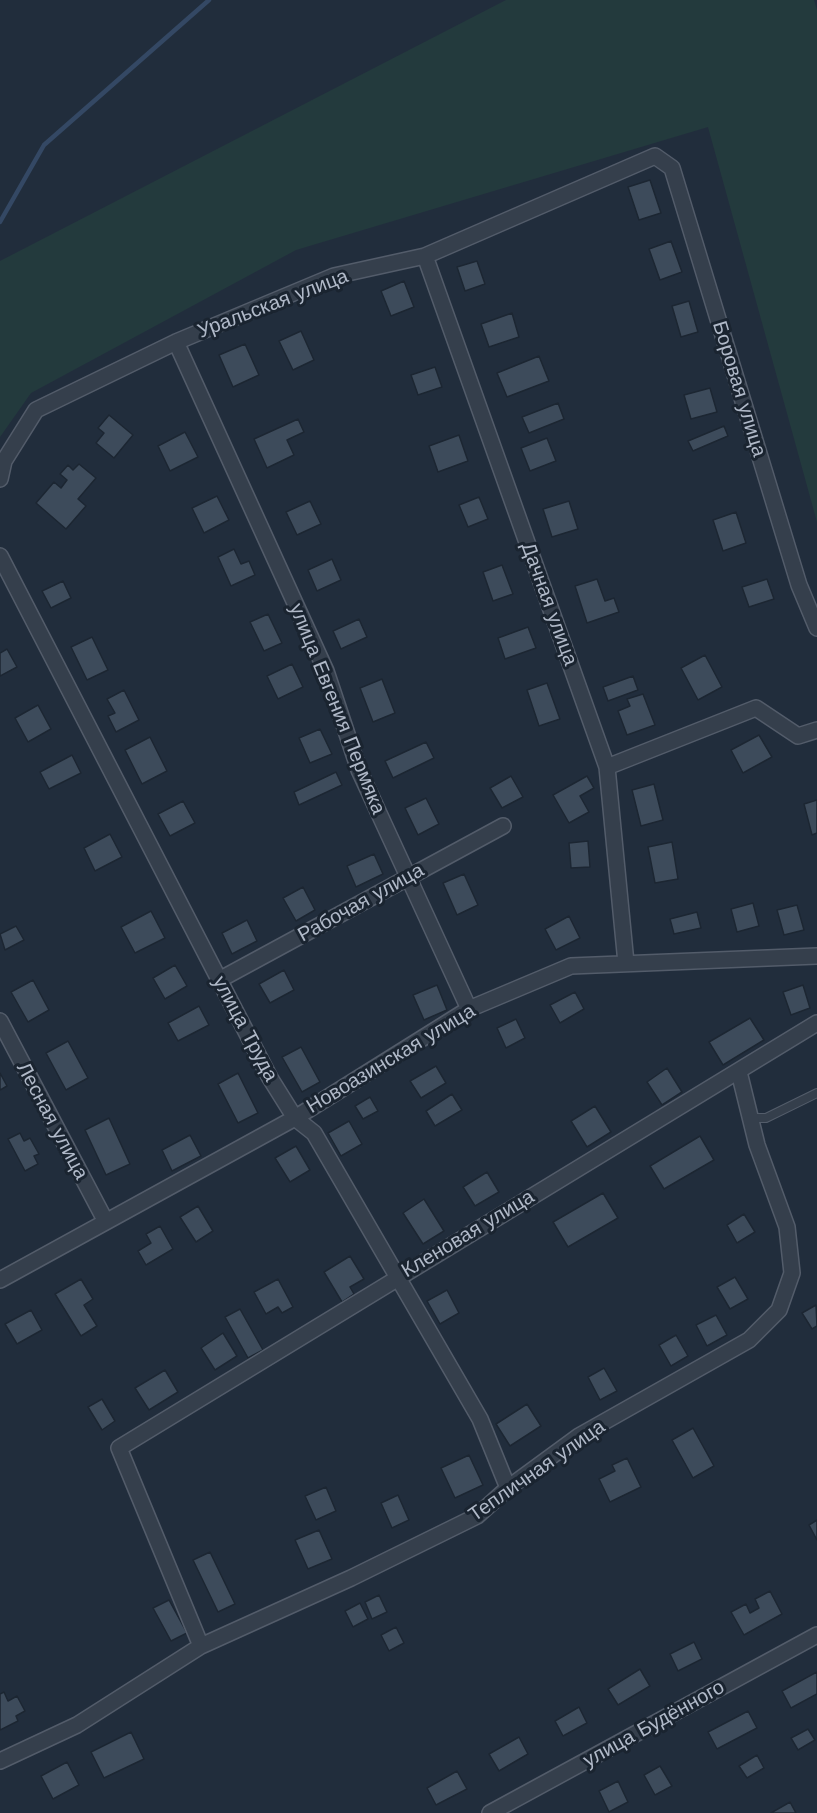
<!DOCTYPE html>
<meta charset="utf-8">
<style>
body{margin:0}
canvas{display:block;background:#212d3c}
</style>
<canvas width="817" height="1813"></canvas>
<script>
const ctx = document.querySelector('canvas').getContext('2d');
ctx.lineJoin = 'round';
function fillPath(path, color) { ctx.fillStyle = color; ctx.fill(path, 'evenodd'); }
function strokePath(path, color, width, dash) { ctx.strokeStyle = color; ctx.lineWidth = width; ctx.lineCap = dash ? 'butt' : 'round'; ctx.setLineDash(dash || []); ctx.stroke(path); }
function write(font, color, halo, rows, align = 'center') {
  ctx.font = font + ' "Work Sans",sans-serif'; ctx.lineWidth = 6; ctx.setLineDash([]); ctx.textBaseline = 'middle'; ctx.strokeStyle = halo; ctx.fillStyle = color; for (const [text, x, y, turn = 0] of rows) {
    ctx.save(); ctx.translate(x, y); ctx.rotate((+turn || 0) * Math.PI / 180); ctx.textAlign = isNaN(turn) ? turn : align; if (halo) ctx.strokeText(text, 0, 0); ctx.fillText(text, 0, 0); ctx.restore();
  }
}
fillPath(new Path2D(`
 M506,0H814L817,10V522L708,127L296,250L31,393L0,437V261Z`), '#233a3d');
strokePath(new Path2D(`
 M0,222L44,145L209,0`), '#344864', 4.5);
const building = new Path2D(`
 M650,180L661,213L639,220L628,187Z
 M671,241L682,272L660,280L649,249Z
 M477,261L485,284L465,291L457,267Z
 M404,281L414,307L391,316L381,291Z
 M689,301L698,332L681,337L672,306Z
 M512,313L519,337L489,347L481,324Z
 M301,331L314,360L293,370L279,341Z
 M245,344L259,375L233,387L219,355Z
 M539,356L549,381L507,397L497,373Z
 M435,367L442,387L418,395L411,375Z
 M710,388L717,412L691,419L684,395Z
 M558,403L564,419L529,433L522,417Z
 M109,415L133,435L114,458L96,443L104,433L98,428Z
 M298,419L304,432L287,440L294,455L267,468L254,439Z
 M724,426L728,436L693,451L688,441Z
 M185,432L198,457L170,471L158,446Z
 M459,435L468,461L438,472L429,446Z
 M547,438L556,461L530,471L521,448Z
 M79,464L96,478L78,499L86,506L66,529L36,503L54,482L61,488L67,480L60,474L68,465L73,470Z
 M217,496L229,520L204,533L192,508Z
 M479,497L488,519L468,527L459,505Z
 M310,501L321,524L297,535L286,512Z
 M569,501L578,529L552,537L543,509Z
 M736,512L746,543L723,551L713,520Z
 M234,549L241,564L249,561L255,575L231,586L218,557Z
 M332,559L341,580L317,591L308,570Z
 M502,565L513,594L493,601L483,572Z
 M597,579L605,601L614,598L619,612L587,623L575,586Z
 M767,579L774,599L749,607L742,587Z
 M63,581L71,598L51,608L42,591Z
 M268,614L282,643L264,651L250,622Z
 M359,619L367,637L341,649L333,631Z
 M528,627L536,648L505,659L498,638Z
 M92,637L108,670L87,680L71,647Z
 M7,649L17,667L0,676V653Z
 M705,655L722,687L698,700L681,668Z
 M292,664L303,687L278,699L267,676Z
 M633,676L638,690L608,701L603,687Z
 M382,679L395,713L373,722L360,688Z
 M547,683L560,719L539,726L527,690Z
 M124,690L139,720L116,732L108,716L115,713L107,699Z
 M643,694L655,725L627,735L618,711L630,706L627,699Z
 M38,705L51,729L28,742L15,718Z
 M320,729L332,754L310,763L299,738Z
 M759,735L772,757L743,773L731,750Z
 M150,737L167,771L142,784L125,750Z
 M426,742L434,758L393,778L385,761Z
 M72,755L81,773L49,789L40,772Z
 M336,772L342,785L299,805L294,792Z
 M511,776L523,797L502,808L490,788Z
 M587,776L594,788L580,796L589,812L569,823L553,795Z
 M654,784L663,820L641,826L632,790Z
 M426,798L439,824L418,835L405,808Z
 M817,800V833L812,835L804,804Z
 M183,801L195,823L170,836L158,814Z
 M110,834L122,857L95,871L84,848Z
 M588,841L590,867L571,868L569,843Z
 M672,842L678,879L655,883L648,847Z
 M374,854L383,874L356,887L347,866Z
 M464,874L478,905L457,915L443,883Z
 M303,887L315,910L296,921L283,898Z
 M753,903L759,926L737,932L731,909Z
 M797,905L804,930L784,935L777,910Z
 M151,911L165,938L135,953L121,927Z
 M697,912L701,928L674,934L670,919Z
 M569,916L580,938L556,950L545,929Z
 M247,920L257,941L232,954L222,933Z
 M16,926L24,940L5,950L0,934Z
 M175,965L187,986L165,999L153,978Z
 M284,970L294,990L270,1003L259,984Z
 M33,980L49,1010L28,1022L11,992Z
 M437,985L447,1010L424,1020L413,995Z
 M803,985L810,1008L791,1015L783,992Z
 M575,992L584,1009L560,1023L550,1005Z
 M199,1006L209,1025L178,1041L168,1023Z
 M750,1018L764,1040L723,1065L709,1042Z
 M516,1019L525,1038L506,1048L497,1028Z
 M68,1041L88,1078L66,1090L46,1053Z
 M301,1047L320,1082L302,1092L282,1057Z
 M436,1066L446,1083L421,1098L410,1081Z
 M667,1068L682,1092L662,1105L647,1082Z
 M0,1073L7,1086L0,1090Z
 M238,1073L258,1113L238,1123L218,1084Z
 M452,1094L462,1110L435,1126L426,1111Z
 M370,1097L378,1111L363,1119L355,1106Z
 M595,1106L611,1132L587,1147L571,1121Z
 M109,1118L130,1164L106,1175L85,1130Z
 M349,1121L362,1144L341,1156L328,1133Z
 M20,1133L24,1141L30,1138L39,1154L34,1156L38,1164L25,1171L8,1139Z
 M190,1135L201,1156L172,1171L162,1150Z
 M700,1136L714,1160L664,1189L650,1166Z
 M296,1146L310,1170L290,1182L275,1158Z
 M487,1172L499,1192L475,1206L463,1187Z
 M603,1193L618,1218L568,1247L553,1222Z
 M424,1199L444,1231L423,1244L403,1213Z
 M198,1206L213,1231L196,1242L180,1217Z
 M744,1214L755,1232L737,1243L727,1225Z
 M160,1226L173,1249L146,1265L138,1251L151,1243L146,1234Z
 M350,1256L364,1279L350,1287L354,1294L342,1302L324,1272Z
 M735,1277L748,1299L730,1309L717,1287Z
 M81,1279L93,1299L84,1305L97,1326L81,1336L55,1294Z
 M278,1279L293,1307L282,1313L278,1307L266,1314L254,1292Z
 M447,1290L459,1313L440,1324L427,1301Z
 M816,1305L817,1326L812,1329L802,1313Z
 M240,1309L263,1350L248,1358L225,1317Z
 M31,1310L42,1330L17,1344L5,1324Z
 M716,1315L727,1335L707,1346L696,1325Z
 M223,1333L237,1356L215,1370L201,1348Z
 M676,1335L688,1356L671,1366L659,1345Z
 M604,1368L617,1391L600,1400L588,1377Z
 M165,1370L178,1392L149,1410L135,1388Z
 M102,1399L115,1421L102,1430L88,1407Z
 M527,1404L541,1426L510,1446L496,1424Z
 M693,1428L714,1466L693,1478L672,1440Z
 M469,1455L483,1485L455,1498L441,1468Z
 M627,1458L641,1487L610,1502L599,1479L615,1471L612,1465Z
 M326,1487L336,1511L316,1520L305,1496Z
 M398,1495L409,1520L392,1528L381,1503Z
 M817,1520V1540L809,1525Z
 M319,1530L332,1559L308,1569L295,1540Z
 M210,1552L235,1604L218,1612L193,1560Z
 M770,1591L782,1614L744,1635L731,1612L746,1604L750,1613L759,1608L755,1599Z
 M379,1595L387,1612L372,1619L365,1602Z
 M169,1600L187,1633L171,1641L153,1608Z
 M360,1603L368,1619L353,1627L345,1611Z
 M396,1627L404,1643L389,1651L381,1635Z
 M694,1642L702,1659L678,1671L670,1654Z
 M640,1669L650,1686L618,1705L608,1689Z
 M817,1672V1694L791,1708L782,1691Z
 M4,1692L8,1701L17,1696L25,1711L16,1716L18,1721L0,1730V1694Z
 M579,1707L587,1723L563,1736L555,1721Z
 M748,1711L757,1728L717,1749L708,1732Z
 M808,1729L815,1740L798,1750L791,1738Z
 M131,1732L144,1759L104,1778L91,1752Z
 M519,1737L528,1754L499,1771L489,1754Z
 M757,1755L764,1768L747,1778L739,1766Z
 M67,1762L79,1785L53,1799L41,1776Z
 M660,1766L672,1786L655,1795L644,1775Z
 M457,1771L467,1789L436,1805L427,1788Z
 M618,1781L628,1802L609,1812L599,1791Z
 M790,1802L796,1813H771Z`);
fillPath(building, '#3d4b5b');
strokePath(building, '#1c2632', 1.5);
const service = new Path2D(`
 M750,1118H766L817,1093`);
const minor = new Path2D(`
 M425,256L607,767L626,963
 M176,342L326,671L359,770L469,1009
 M0,479L4,461L36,410L176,342L334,276L425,256L655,156L672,168L799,585L817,628
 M0,556L270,1078L295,1118L314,1133L480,1419L508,1488
 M607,767L756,708L798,736L817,730
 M219,980L503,826
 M0,1021L105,1220
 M0,1280L295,1118L469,1009L571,966L817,956
 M201,1646L119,1448L817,1023
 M0,1761L77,1725L201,1646L351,1578L477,1516L508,1488L579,1436L749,1340L779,1310L792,1273L787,1227L757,1145L739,1072
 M490,1813L817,1635`);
strokePath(service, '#535c6a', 10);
strokePath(minor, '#535c6a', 18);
strokePath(service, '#353f4c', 8);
strokePath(minor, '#353f4c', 15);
write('20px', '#b0b9c8', '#1a2430', [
 ["Уральская улица",273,304,-21],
 ["Боровая улица",739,389,73],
 ["Дачная улица",549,604,70],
 ["улица Евгения Пермяка",337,709,68],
 ["Рабочая улица",361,903,-29],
 ["улица Труда",245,1029,62],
 ["Новоазинская улица",391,1059,-31],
 ["Лесная улица",52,1121,62],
 ["Кленовая улица",468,1234,-31],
 ["Тепличная улица",537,1471,-35],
 ["улица Будённого",654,1724,-29]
]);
</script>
